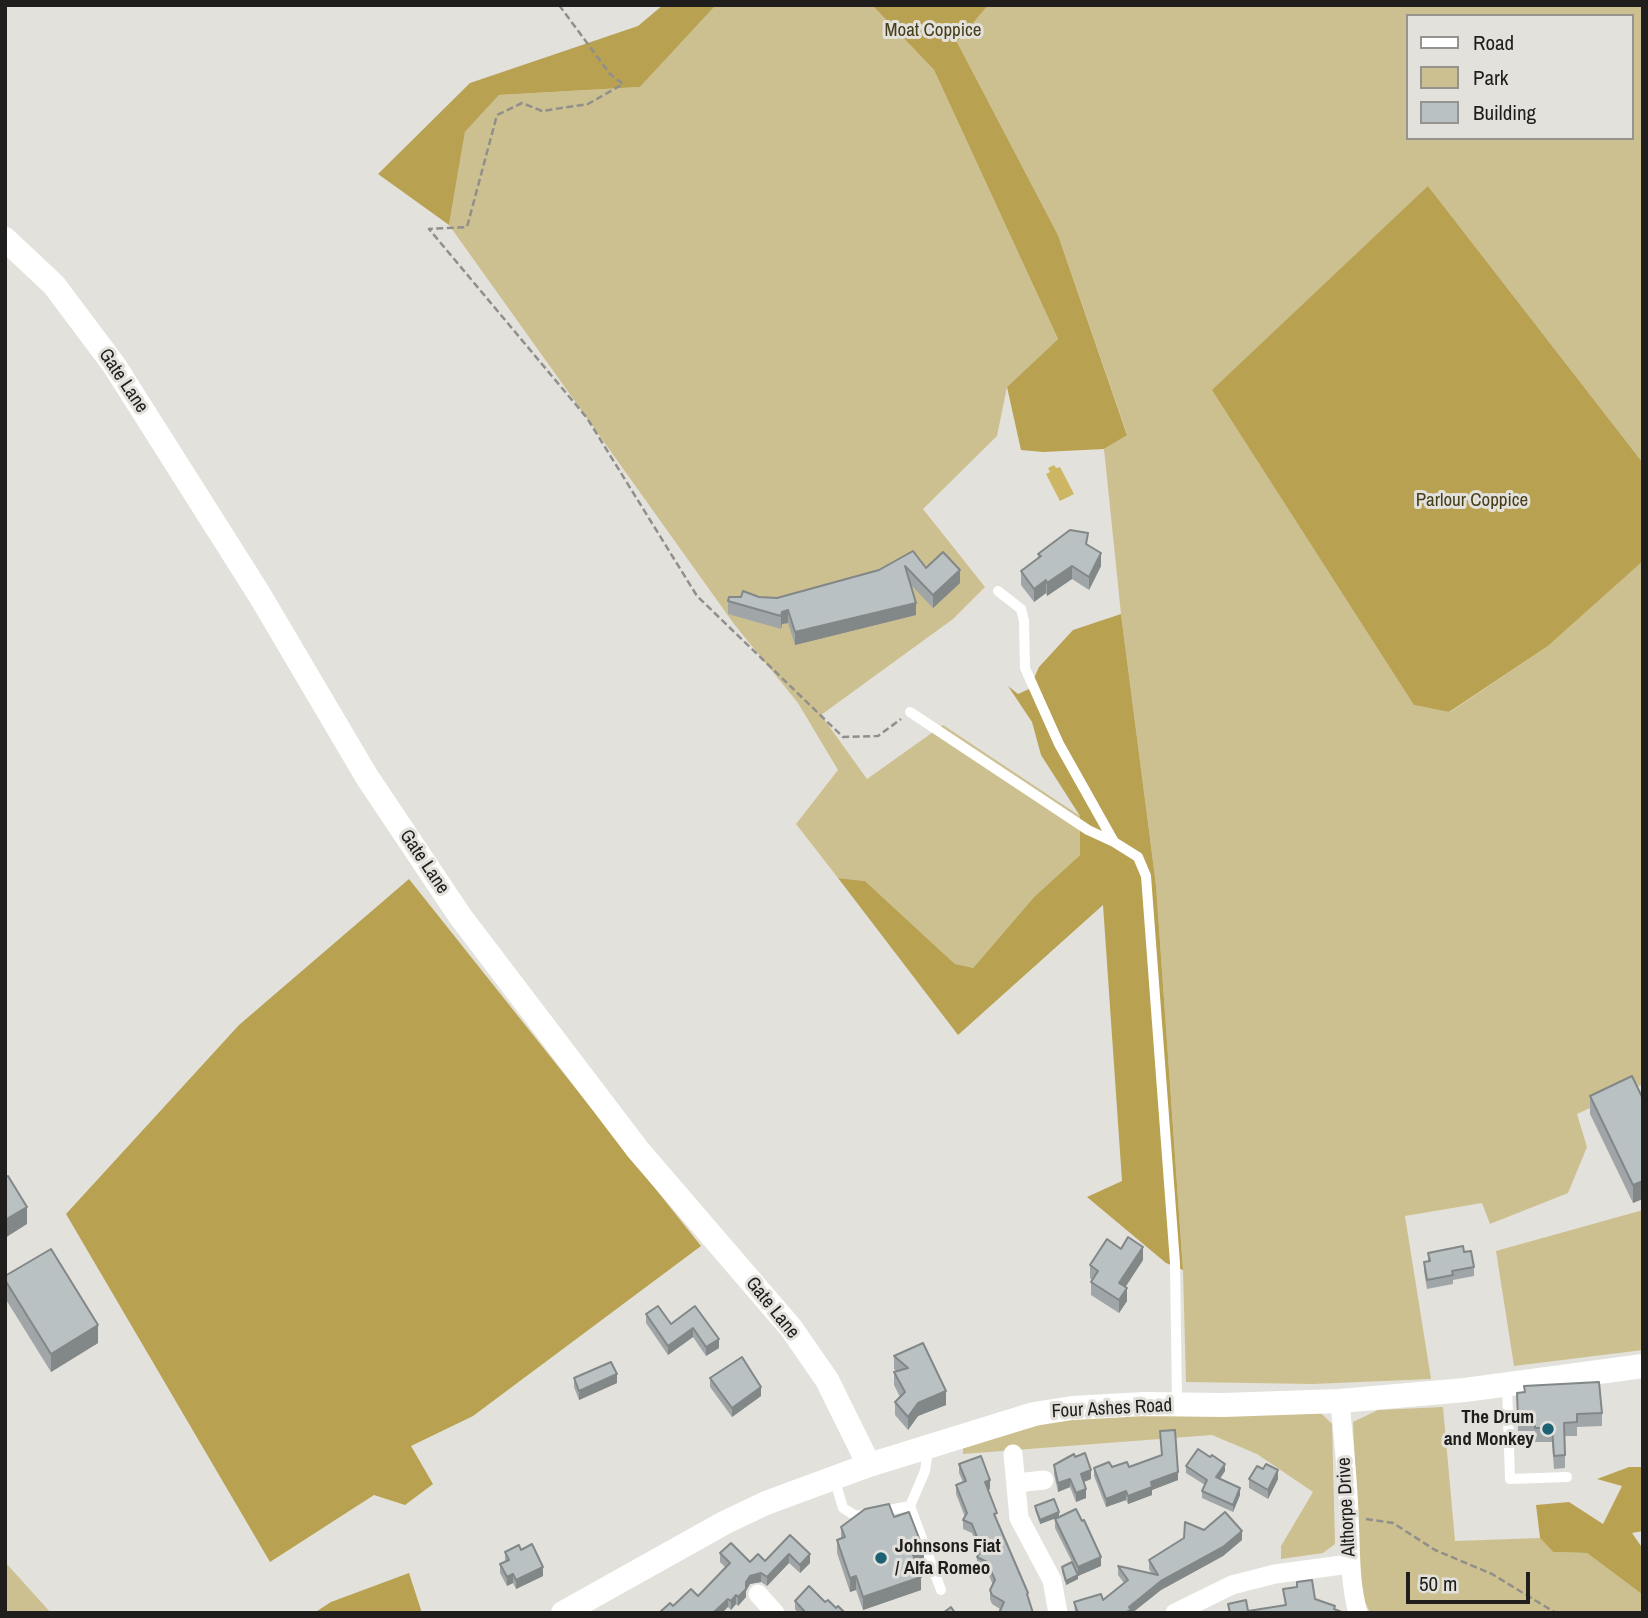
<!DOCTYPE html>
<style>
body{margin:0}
#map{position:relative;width:1648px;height:1618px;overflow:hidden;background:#e3e1db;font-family:"Archivo Narrow",sans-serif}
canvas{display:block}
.frame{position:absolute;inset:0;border:7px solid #1f1e1c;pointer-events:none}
.legend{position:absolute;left:1406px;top:14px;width:228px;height:126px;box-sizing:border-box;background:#e3e1db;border:2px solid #95938f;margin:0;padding:9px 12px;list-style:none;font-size:21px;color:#1f1e1c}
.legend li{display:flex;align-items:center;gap:14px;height:35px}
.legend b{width:35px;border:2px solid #95938f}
.scale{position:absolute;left:1406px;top:1572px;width:124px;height:32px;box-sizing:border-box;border:4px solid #1f1e1c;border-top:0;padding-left:9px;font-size:21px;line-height:24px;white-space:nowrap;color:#1f1e1c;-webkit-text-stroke:5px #e3e1db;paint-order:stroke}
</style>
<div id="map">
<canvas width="1648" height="1618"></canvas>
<div class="frame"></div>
<ul class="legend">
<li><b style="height:9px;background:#fff"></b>Road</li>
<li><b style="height:19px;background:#cdc090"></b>Park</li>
<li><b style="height:19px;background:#bac1c3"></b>Building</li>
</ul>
<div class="scale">50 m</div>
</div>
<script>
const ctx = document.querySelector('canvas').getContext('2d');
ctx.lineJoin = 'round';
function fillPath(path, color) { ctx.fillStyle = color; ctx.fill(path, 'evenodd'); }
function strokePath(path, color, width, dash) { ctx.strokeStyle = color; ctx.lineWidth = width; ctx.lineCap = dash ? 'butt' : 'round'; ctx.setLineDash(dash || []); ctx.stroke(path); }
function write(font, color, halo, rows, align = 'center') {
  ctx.font = font + ' "Archivo Narrow",sans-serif'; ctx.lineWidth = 6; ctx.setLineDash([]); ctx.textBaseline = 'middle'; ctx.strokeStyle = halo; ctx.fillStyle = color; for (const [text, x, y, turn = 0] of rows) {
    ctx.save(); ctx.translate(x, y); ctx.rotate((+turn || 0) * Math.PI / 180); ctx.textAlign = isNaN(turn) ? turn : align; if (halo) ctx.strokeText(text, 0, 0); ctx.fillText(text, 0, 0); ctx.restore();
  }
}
fillPath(new Path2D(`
 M716,5H872L934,70L1058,339L1007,387L997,436L923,509L985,587L953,619L821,715L867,779L943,725L1080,816V855L1034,897L972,969L955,964L865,881L838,878L796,824L838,770L798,703L734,624L449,225L465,132L499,95L640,87Z
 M987,5H1643V463L1428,186L1414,705L1450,712L1548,646L1643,561V1084L1577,1114L1587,1147L1568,1193L1490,1224L1482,1203L1405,1216L1431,1379L1313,1384L1186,1382L1183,1270L1156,885L1121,614L1104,449L1127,434L1058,235L957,42ZM1408,16H1632V138H1408Z
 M1643,1210V1350L1514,1366L1496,1251Z
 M1443,1407L1455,1541L1540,1538L1553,1552L1587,1553L1643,1595V1613H1370L1361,1593L1353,1422L1378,1410Z
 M1320,1412L1332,1424L1335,1544L1323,1553L1281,1559V1546L1313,1492L1257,1454L1212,1435L963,1454V1447L1047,1423L1083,1417Z
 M5,1562L51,1613H5Z`), '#cdc090');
fillPath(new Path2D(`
 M663,5H716L640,87L499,95L465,132L449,225L378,174L470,83L638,26Z
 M872,5H988L957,42L1058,235L1127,435L1104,449L1043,452L1021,450L1007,387L1058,339L934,70Z
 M1428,186L1643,463V561L1548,646L1449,712L1414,705L1212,390Z
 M1121,614L1156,885L1183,1270L1166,1263L1087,1197L1122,1181L1103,905L958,1035L838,878L865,881L955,964L973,968L1034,897L1080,855V816L1041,755L1032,722L1008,686L1018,694L1029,689L1039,667L1073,630Z
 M409,879L701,1246L473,1416L411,1446L433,1484L405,1505L374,1495L270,1562L66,1214L239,1025Z
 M1629,1467H1643V1531L1632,1533L1643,1549V1595L1587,1553L1553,1552L1540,1538L1536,1505L1569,1502L1603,1524L1622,1486L1597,1479Z
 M409,1573L422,1613H314L331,1602Z`), '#b8a251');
fillPath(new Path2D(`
 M1054,465L1056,468L1060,467L1074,494L1060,501L1046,474L1050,472L1048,468Z`), '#ccb664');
strokePath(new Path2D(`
 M559,5L610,74L623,84L588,104L542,111L522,103L497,115L467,227L429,229L587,418L697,596L843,737L878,736L901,719
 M1366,1519L1393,1523L1435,1550L1492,1574L1556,1613`), '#908f8b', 2.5, [7, 3.5]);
strokePath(new Path2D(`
 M998,591L1021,609L1024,621L1025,668L1059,744L1114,842
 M910,712L1088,830L1114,842L1138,857L1146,876L1175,1263L1177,1402
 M1507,1385L1510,1479L1567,1477
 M928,1450L925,1471L910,1506L941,1590
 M834,1478L843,1508L856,1516L910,1506`), '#fff', 10);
strokePath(new Path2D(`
 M1340,1401C1343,1439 1348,1477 1349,1515C1351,1549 1349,1580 1358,1613
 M1013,1454L1019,1518L1052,1580L1058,1613
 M1016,1483L1044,1480
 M758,1594L775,1613
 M1175,1613L1232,1585L1275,1574L1349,1564`), '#fff', 19);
strokePath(new Path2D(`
 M5,239L54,285L114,365L259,594L367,777L460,916L638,1150L791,1328L827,1380L869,1465
 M563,1613L724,1523L766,1503L869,1465L1034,1414L1072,1408L1144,1404L1223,1405L1340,1401L1465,1390L1643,1366`), '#fff', 24);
fillPath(new Path2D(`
 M1088,546L1101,566L1089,590L1072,579L1047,596L1046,593L1034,602L1021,585V571L1038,558V554Z
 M913,551L926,568L960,583L933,608L910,584L916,615L795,645L788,623L782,624L781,629L728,614V601L759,597L777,598L879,570Z
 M1590,1096L1643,1099L1633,1203L1590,1114Z
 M1121,1249L1143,1260L1125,1287L1127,1301L1119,1313L1091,1295V1282L1092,1280L1090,1278V1265Z
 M1464,1252L1474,1267V1276L1453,1280V1284L1427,1289L1424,1271V1262L1428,1261V1253Z
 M5,1276L98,1343L51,1372L5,1298Z
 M695,1306L719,1348L706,1356L693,1337L668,1355L646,1323V1314L671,1324Z
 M923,1343L946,1405L918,1416L908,1430L895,1415V1402L900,1397L894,1385V1372L896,1371L894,1369V1356Z
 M574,1378L617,1383L579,1400L574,1387Z
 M710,1378L761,1396L732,1417L710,1387Z
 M1524,1386L1602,1413V1426L1577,1427V1436H1565V1468L1554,1469L1552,1442H1535V1431H1518L1517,1393L1524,1392Z
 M1160,1431L1178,1480L1152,1490V1495L1128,1504L1126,1500L1106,1507L1094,1476V1468L1129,1467L1162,1455Z
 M959,1464L990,1489L988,1490L997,1520L1028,1593L1000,1609L992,1604L990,1599V1590L993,1585L987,1571L977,1566V1557L980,1553L972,1533L963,1529V1520L965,1517L956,1494V1485L963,1482L959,1473Z
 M1054,1465L1091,1479L1084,1482L1086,1498L1076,1502L1070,1487L1058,1492L1054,1474Z
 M1186,1466L1225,1471L1220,1479L1240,1495L1233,1512L1202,1498V1491L1205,1485L1186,1473Z
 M1249,1479H1278L1268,1499L1249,1488Z
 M1035,1506L1059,1517L1101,1566L1078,1576V1579L1066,1585L1062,1572V1567L1072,1562L1055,1528V1519L1056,1518L1040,1524L1035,1510Z
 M841,1527L924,1564L917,1567L921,1590L863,1610L856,1590L850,1592L837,1553V1540L841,1538Z
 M1204,1530L1242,1540L1223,1556L1161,1590L1132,1613H1075L1074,1602L1103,1600L1124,1583L1118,1575V1566L1152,1574L1149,1569V1560Z
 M790,1535L810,1563L800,1573L789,1563L767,1586L761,1582L750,1584L746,1591V1597L738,1606L736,1604L731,1610L728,1607L673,1606L698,1596L725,1567L720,1562V1553L750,1562L765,1561Z
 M521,1550L543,1576L516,1589L513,1583L507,1586L500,1573V1564L505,1562V1552Z
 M795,1601L825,1602L845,1613H798L795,1609Z`), '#a0a6a8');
fillPath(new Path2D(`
 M1101,553V566L1089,590V577Z
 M1072,566V579L1047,596V583Z
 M960,570V583L933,608V595Z
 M1046,580V593L1034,602V589Z
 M916,603V615L795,645V632Z
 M788,610V623L782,624L781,629V616L782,612Z
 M1643,1181V1199L1633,1203V1185Z
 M27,1207V1224L5,1238V1220Z
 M1143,1247V1260L1119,1297V1283Z
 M1127,1288V1301L1119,1313V1300Z
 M98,1325V1343L51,1372V1354Z
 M693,1328V1337L668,1355V1346Z
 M719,1339V1348L706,1356V1347Z
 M617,1374V1383L579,1400V1391Z
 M761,1387V1396L732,1417V1408Z
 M946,1391V1405L918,1416L908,1430V1417L918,1403Z
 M1225,1464V1471L1216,1484V1477Z
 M1091,1470V1479L1081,1483V1474Z
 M1278,1470V1479L1268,1499V1490Z
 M1178,1472V1480L1152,1490V1495L1128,1504V1496L1151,1482Z
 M1070,1479V1487L1058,1492V1483Z
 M990,1480V1489L985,1491V1482Z
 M1240,1488V1495L1233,1512V1505Z
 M1086,1489V1498L1076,1502V1493Z
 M1126,1491V1500L1106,1507V1499Z
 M1059,1512V1517L1040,1524V1520Z
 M1242,1531V1540L1223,1556L1161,1590L1132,1613H1124L1129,1607L1161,1581Z
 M924,1551V1564L913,1568V1555Z
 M789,1554V1563L767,1586V1577Z
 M810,1554V1563L800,1573V1565Z
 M1101,1557V1566L1078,1576V1579L1066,1585V1581L1078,1575V1567Z
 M543,1567V1576L516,1589V1580Z
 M761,1573V1582L750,1584L746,1591V1597L738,1606V1597L750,1576Z
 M513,1574V1583L507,1586V1577Z
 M856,1576V1590L850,1592V1578Z
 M921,1577V1590L863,1610V1597Z
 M736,1595V1604L731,1610V1601Z
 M728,1599V1607L722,1613H713Z`), '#828788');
const building = new Path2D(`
 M1070,530L1088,533L1086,544L1101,553L1089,577L1072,566L1047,583L1046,580L1034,589L1021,571L1041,556L1038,554Z
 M913,551L926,568L943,552L960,570L933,595L905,566L916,603L795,632L788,610L782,612L781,616L728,601L729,597H741L743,591L759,597L777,598L879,570Z
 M1632,1076L1643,1099V1181L1633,1185L1590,1096Z
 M8,1176L27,1207L5,1220V1178Z
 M1128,1237L1143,1247L1119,1283L1127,1288L1119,1300L1091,1282L1098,1271L1090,1265L1107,1239L1121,1249Z
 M1463,1246L1464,1252L1471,1251L1474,1267L1452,1271L1453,1275L1427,1280L1424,1262L1430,1261L1428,1253Z
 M51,1249L98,1325L51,1354L5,1280V1276Z
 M658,1306L671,1324L695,1306L719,1339L706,1347L693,1328L668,1346L646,1314Z
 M923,1343L946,1391L918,1403L908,1417L895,1402L905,1392L894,1372L908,1368L894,1356Z
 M742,1357L761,1387L732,1408L710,1378Z
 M611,1362L617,1374L579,1391L574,1378Z
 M1599,1382L1602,1413L1577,1414V1422L1564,1423L1565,1455L1554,1456L1552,1428H1535V1417L1518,1418L1517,1393L1525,1392L1524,1386Z
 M1175,1430L1178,1472L1151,1482L1152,1487L1128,1496L1126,1491L1106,1499L1094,1468L1109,1462L1112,1467L1127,1462L1129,1467L1162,1455L1160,1431Z
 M1198,1449L1210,1457L1212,1455L1225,1464L1216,1477L1240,1488L1233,1505L1202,1491L1207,1480L1186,1466Z
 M1085,1453L1091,1470L1081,1474L1086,1489L1076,1493L1070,1479L1058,1483L1054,1465L1074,1454L1075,1457Z
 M981,1456L990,1480L985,1482L997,1513L994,1514L1028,1593L1027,1594L1033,1613H999L1004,1602L992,1595L990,1590L995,1580L987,1562L977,1557L982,1550L972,1524L963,1520L967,1513L956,1485L966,1481L959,1464Z
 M1266,1464L1278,1470L1268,1490L1249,1479L1257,1466L1263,1469Z
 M1054,1499L1059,1512L1040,1520L1035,1506Z
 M889,1504L894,1517L909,1512L924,1551L913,1555L921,1577L863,1597L856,1576L850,1578L837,1540L845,1537L841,1527L865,1509Z
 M1076,1509L1082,1521L1084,1520L1101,1557L1078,1567L1055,1519Z
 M1225,1512L1242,1531L1223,1547L1161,1581L1129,1607L1131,1610L1124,1613H1078L1074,1602L1101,1594L1103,1600L1128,1580L1118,1566L1158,1575L1149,1560L1184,1538L1185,1522L1204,1530Z
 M790,1535L810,1554L800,1565L789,1554L767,1577L761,1573L750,1576L746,1582V1589L738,1597L736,1595L731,1601L728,1599L713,1613H659L670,1603L673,1606L691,1589L698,1596L730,1563L720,1553L731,1543L750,1562L758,1554L765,1561Z
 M532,1544L543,1567L516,1580L513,1574L507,1577L500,1564L509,1560L505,1552L519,1545L521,1550Z
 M1072,1562L1078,1575L1066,1581L1062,1567Z
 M1312,1580L1315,1599L1335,1606L1334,1609L1344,1613H1230L1228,1604L1246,1600L1248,1611L1286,1605L1283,1589L1297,1587V1582Z
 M809,1586L825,1602L828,1600L836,1608L838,1606L845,1613H806L795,1601Z
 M951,1607L955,1613H943Z`);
fillPath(building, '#bac1c3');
strokePath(building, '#828788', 2);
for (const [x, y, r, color] of [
 [1548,1429,7,"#1d6274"],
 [881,1558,7,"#1d6274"]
]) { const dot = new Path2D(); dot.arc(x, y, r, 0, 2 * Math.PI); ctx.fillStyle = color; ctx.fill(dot); strokePath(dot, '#e3e1db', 2.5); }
write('19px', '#463d19', '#e3e1db', [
 ["Moat Coppice",933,31],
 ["Parlour Coppice",1472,501]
]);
write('19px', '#1f1e1c', '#e3e1db', [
 ["Gate Lane",123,381,56],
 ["Gate Lane",424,862,56],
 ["Gate Lane",772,1308,51],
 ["Four Ashes Road",1112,1409,-3],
 ["Althorpe Drive",1347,1507,-93]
]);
write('bold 19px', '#1f1e1c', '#e3e1db', [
 ["The Drum",1534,1418],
 ["and Monkey",1534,1440],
 ["Johnsons Fiat",895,1547,"left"],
 ["/ Alfa Romeo",895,1569,"left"]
], 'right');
</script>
